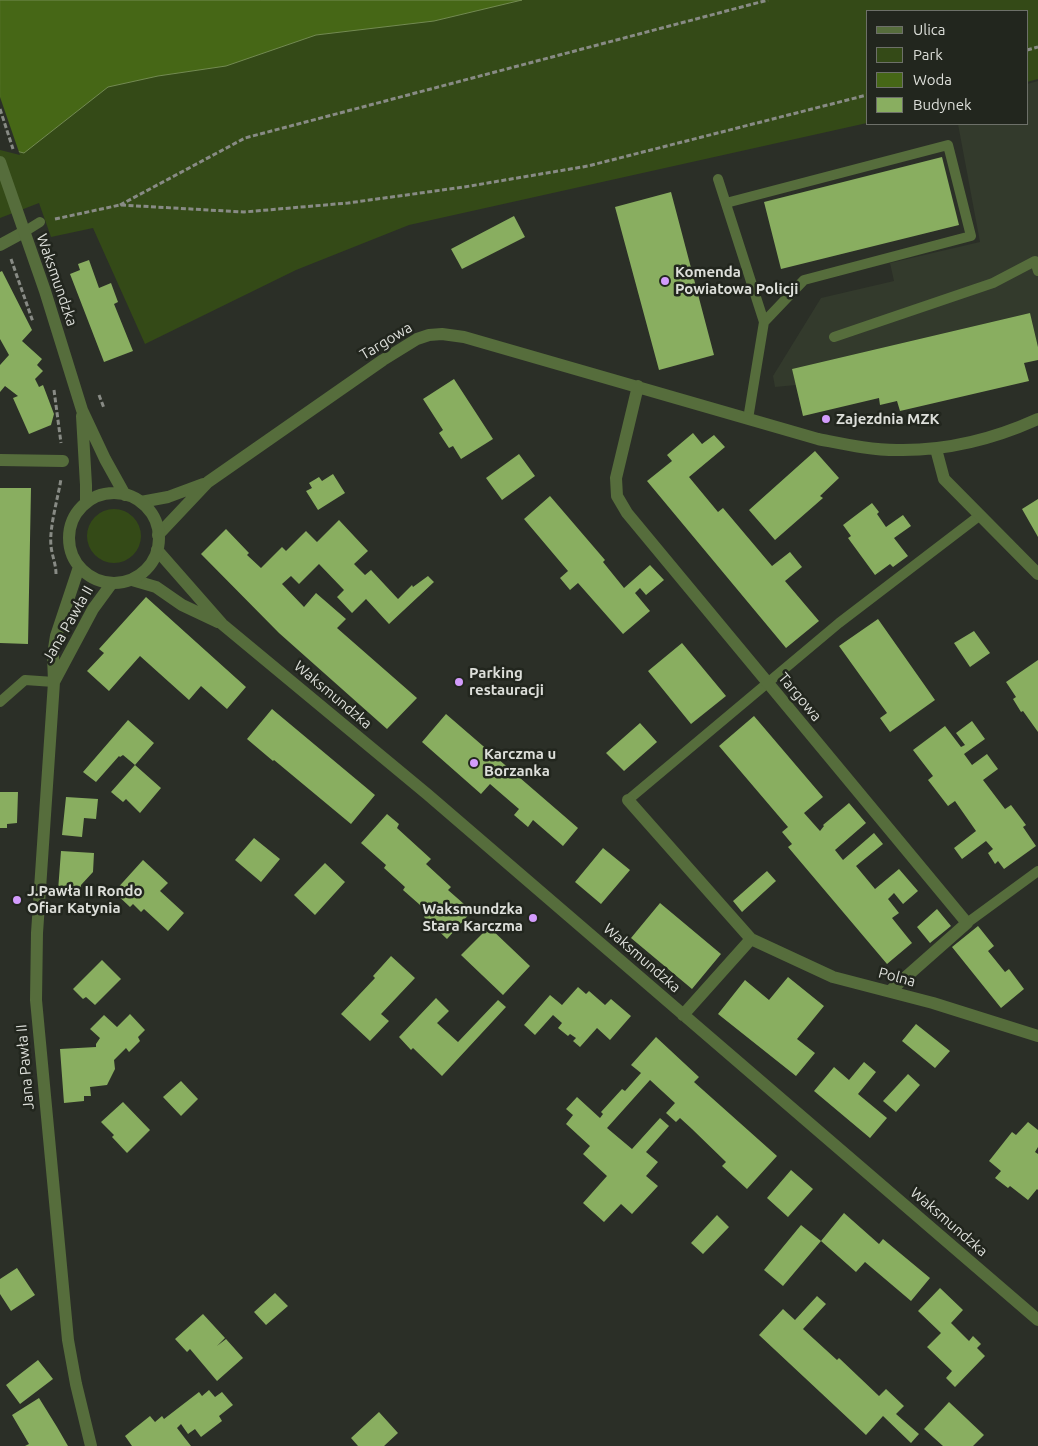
<!DOCTYPE html>
<meta charset="utf-8">
<style>
body{margin:0}
#map{position:relative;width:1038px;height:1446px;overflow:hidden;background:#2b2f27;font-family:Ubuntu,sans-serif}
canvas{display:block}
.legend{position:absolute;left:866px;top:10px;width:162px;height:115px;box-sizing:border-box;background:#22261e;border:1px solid #6d7069;margin:0;padding:6px 9px;list-style:none;font-size:15px;color:#dddfda}
.legend li{display:flex;align-items:center;gap:10px;height:25px}
.legend b{width:25px;border:1px solid #6d7069}
</style>
<div id="map">
<canvas width="1038" height="1446"></canvas>
<ul class="legend">
<li><b style="height:6px;background:#566d3c"></b>Ulica</li>
<li><b style="height:14px;background:#344a17"></b>Park</li>
<li><b style="height:14px;background:#466716"></b>Woda</li>
<li><b style="height:14px;background:#89ae60"></b>Budynek</li>
</ul>
</div>
<script>
const ctx = document.querySelector('canvas').getContext('2d');
ctx.lineJoin = 'round';
function fillPath(path, color) { ctx.fillStyle = color; ctx.fill(path, 'evenodd'); }
function strokePath(path, color, width, dash) { ctx.strokeStyle = color; ctx.lineWidth = width; ctx.lineCap = dash ? 'butt' : 'round'; ctx.setLineDash(dash || []); ctx.stroke(path); }
function write(font, color, halo, rows, align = 'center') {
  ctx.font = font + ' Ubuntu,sans-serif'; ctx.lineWidth = 5; ctx.setLineDash([]); ctx.textBaseline = 'middle'; ctx.strokeStyle = halo; ctx.fillStyle = color; for (const [text, x, y, turn = 0] of rows) {
    ctx.save(); ctx.translate(x, y); ctx.rotate((+turn || 0) * Math.PI / 180); ctx.textAlign = isNaN(turn) ? turn : align; if (halo) ctx.strokeText(text, 0, 0); ctx.fillText(text, 0, 0); ctx.restore();
  }
}
fillPath(new Path2D(`
 M1038,81V347L1030,313L792,369L796,385L775,387L773,376L821,298L894,281L890,263L980,242L958,124H1027V84Z`), '#333a2c');
fillPath(new Path2D(`
 M522,0H1038V79L1027,82V11H867V123L409,225L296,270L145,344L93,228L51,237L39,203L0,218V147L24,153L108,87L158,76L226,66L316,35L434,21Z
 M87 536a27 27 0 1 1 54 0a27 27 0 1 1-54 0Z`), '#344a17');
const water = new Path2D(`
 M0,0H522L434,21L316,35L226,66L158,76L108,87L24,153L0,147Z`);
fillPath(water, '#466716');
strokePath(water, '#738b51', 1);
fillPath(new Path2D(`
 M0,97L20,155L0,150Z`), '#2b2f27');
fillPath(new Path2D(`
 M942,157L959,225L781,269L764,202Z
 M671,192L714,355L659,370L615,207Z
 M514,216L525,237L462,269L451,249Z
 M89,260L99,288L111,283L118,302L114,304L133,351L104,362L70,274L80,270L78,264Z
 M2,271L32,330L22,341L42,359L37,365L43,371L35,379L39,387L43,385L54,414L51,425L29,434L13,398L18,396L5,386L0,392V365L9,355L0,339V272Z
 M1030,313L1038,347V360L1024,363L1029,381L900,411L897,401L880,405L879,398L803,416L792,369Z
 M454,379L493,439L461,459L453,446L449,448L439,433L443,430L423,399Z
 M693,433L702,444L714,435L725,447L689,477L718,512L723,508L772,566L790,552L802,567L785,581L819,621L786,648L647,481L672,461L667,455Z
 M815,451L839,478L820,496L823,498L775,540L749,510Z
 M519,454L535,476L502,500L486,478Z
 M333,474L345,493L318,510L306,491L312,488L309,483L319,477L322,481Z
 M0,488H31L28,644L0,643Z
 M550,496L605,560L603,562L624,588L650,565L664,580L646,595L640,588L635,593L650,611L623,634L578,583L570,590L560,578L568,571L524,519Z
 M1038,499V537L1022,509Z
 M872,503L879,512L877,514L886,527L903,515L911,526L894,538L908,556L893,567L890,564L875,575L848,538L851,536L843,525Z
 M339,520L368,551L354,564L365,575L371,570L398,599L412,585L413,587L428,576L434,582L389,624L366,599L352,613L337,597L344,590L319,564L299,584L291,576L282,584L304,607L316,593L346,619L337,628L417,698L387,729L279,633L201,554L226,529L249,553L247,555L261,568L282,547L286,551L306,531L317,542Z
 M146,597L246,687L227,709L201,686L189,700L140,656L109,691L87,671L104,653L99,649Z
 M878,619L935,700L890,732L880,718L887,713L839,646Z
 M974,631L990,653L970,667L954,643Z
 M682,643L726,696L691,724L648,671Z
 M1038,660V732L1023,711L1021,712L1013,699L1016,697L1006,682Z
 M272,709L375,795L351,824L274,760L273,761L247,739Z
 M446,714L578,828L563,846L533,820L528,827L514,815L519,809L490,784L481,794L422,742Z
 M754,716L823,797L804,813L820,831L824,826L823,825L849,803L866,823L835,850L843,860L874,833L883,844L856,866L875,889L899,869L918,891L903,904L894,893L888,899L899,913L892,918L912,943L887,964L788,847L792,844L782,832L788,827L719,746Z
 M128,720L154,743L135,765L123,755L120,757L119,756L96,782L83,772Z
 M972,721L985,739L964,754L972,765L987,754L998,769L983,780L1005,809L1011,805L1026,825L1023,827L1036,846L1004,869L998,861L995,864L988,853L993,849L986,841L962,859L954,848L976,831L955,801L948,806L928,780L933,776L913,750L945,726L961,747L965,745L956,733Z
 M640,723L657,742L624,771L606,753Z
 M135,765L161,788L140,813L126,799L123,802L111,792Z
 M0,792H18L17,823L7,824V828H0Z
 M66,797L98,799L96,819L84,818L82,837L62,835Z
 M387,814L399,824L397,828L431,859L426,864L451,887L448,890L472,911L447,939L424,917L428,912L403,890L405,887L384,868L386,865L361,843Z
 M254,838L280,859L261,882L235,860Z
 M603,848L630,870L601,904L575,882Z
 M61,851L94,853L93,872L81,885L80,893L58,891Z
 M143,860L168,883L160,891L184,913L168,931L144,909L141,912L133,904L130,907L114,892Z
 M325,863L345,882L315,915L294,895Z
 M767,871L776,881L742,912L733,901Z
 M660,903L721,954L692,989L631,938Z
 M937,909L951,926L930,943L917,927Z
 M978,926L994,946L988,951L1005,972L1009,969L1024,989L1001,1008L952,947Z
 M489,927L530,966L503,995L461,955Z
 M391,956L415,978L381,1014L389,1021L370,1041L341,1014L375,978L373,976Z
 M102,960L121,979L95,1005L86,997L83,999L73,989Z
 M788,977L824,1006L797,1039L815,1053L796,1076L718,1014L745,980L769,1000Z
 M578,987L586,994L589,991L605,1005L611,999L631,1016L610,1040L597,1028L580,1047L573,1041L576,1038L570,1034L568,1036L558,1028L562,1023L553,1015L535,1035L524,1025L550,995L562,1005Z
 M436,998L449,1011L437,1023L458,1042L498,1000L506,1007L442,1076L413,1048L411,1050L399,1037Z
 M130,1014L145,1030L138,1037L140,1041L129,1052L126,1048L114,1060L115,1069L107,1085L90,1087L91,1096H84V1101L64,1103L60,1049L96,1047V1044L100,1038L90,1029L104,1015L117,1027Z
 M916,1024L950,1051L935,1068L902,1041Z
 M656,1037L699,1077L694,1082L777,1156L747,1189L722,1166L726,1162L692,1129L680,1118L676,1122L666,1113L675,1103L650,1080L607,1128L632,1149L660,1118L669,1126L646,1152L658,1162L646,1176L658,1186L632,1214L621,1204L604,1222L583,1203L607,1176L583,1154L590,1146L566,1124L573,1115L566,1109L577,1097L600,1118L603,1114L601,1112L622,1089L625,1091L641,1073L631,1065Z
 M864,1062L876,1072L858,1094L887,1118L870,1138L814,1091L834,1067L849,1080Z
 M908,1074L920,1085L896,1112L883,1101Z
 M181,1081L198,1099L181,1116L163,1097Z
 M123,1102L150,1130L127,1153L112,1137L114,1135L101,1122Z
 M1028,1122L1038,1130V1147L1035,1152L1038,1154V1190L1037,1189L1028,1200L1010,1186L1008,1188L995,1178L1001,1171L989,1161L1012,1132L1016,1135Z
 M791,1170L813,1189L788,1217L767,1198Z
 M844,1213L879,1244L883,1239L930,1278L911,1301L865,1262L856,1272L821,1241Z
 M717,1215L729,1227L703,1254L691,1243Z
 M801,1225L821,1241L783,1286L764,1270Z
 M17,1268L35,1295L11,1311L0,1294V1279Z
 M940,1288L963,1310L951,1323L969,1341L973,1336L981,1344L977,1348L985,1356L955,1387L946,1378L952,1371L927,1347L941,1333L918,1311Z
 M275,1293L288,1306L266,1325L254,1312Z
 M817,1296L826,1304L803,1329L837,1360L839,1358L879,1396L886,1389L904,1406L896,1414L919,1434L911,1443L883,1416L866,1435L759,1335L783,1309L795,1320Z
 M203,1314L225,1338L217,1346L226,1339L243,1358L217,1381L190,1349L187,1352L175,1339Z
 M38,1360L53,1379L20,1404L6,1385Z
 M209,1390L215,1397L222,1392L233,1405L219,1416L222,1421L201,1437L195,1429L188,1434L181,1424L177,1428L191,1446H132L125,1436L150,1416L155,1422L162,1416L164,1419L199,1392L202,1396Z
 M39,1398L57,1427L68,1446H25L29,1444L12,1415Z
 M949,1402L984,1435L973,1446H943L924,1429Z
 M379,1412L398,1433L384,1446H358L351,1438Z`), '#89ae60');
strokePath(new Path2D(`
 M1027,50L1038,47
 M0,109L13,149
 M120,205L245,138L768,0
 M55,219L120,205L244,212L348,203L464,187L588,166L867,95
 M11,259L33,322
 M54,390L61,443
 M99,395L104,408
 M56,574C56,564 52,556 51,546C49,528 58,498 61,479`), '#888b85', 3, [5, 2.5]);
strokePath(new Path2D(`
 M718,179L764,322L748,419
 M726,203L948,145L971,236L804,280L764,322
 M24,232L40,222
 M834,337L993,283L1035,261L1038,271
 M0,702L25,680L54,682
 M628,800L839,623L979,516
 M967,923L1038,871`), '#566d3c', 10);
strokePath(new Path2D(`
 M0,245L24,232
 M638,386L616,478L617,496L627,513L967,923L890,991
 M936,449L944,479L1038,574
 M0,460L63,461
 M141,502L168,497L203,484
 M158,535L208,482L383,360L417,339L429,335L442,334L464,337L818,439C844,444 870,450 897,450C945,451 994,439 1038,419
 M157,550L222,624L427,794L1038,1320
 M132,580L156,587L182,605L218,622
 M628,800L751,939L833,977L933,1003L1038,1036
 M683,1015L751,939`), '#566d3c', 12);
strokePath(new Path2D(`
 M0,162L45,291L82,410L105,459L125,495
 M82,416L86,485V503
 M69 538a45 45 0 1 1 90 0a45 45 0 1 1-90 0Z
 M79,567L56,636L53,655L54,682L37,933L36,1000L68,1340L76,1384L91,1446
 M54,682L93,609L112,583`), '#566d3c', 12);
for (const [x, y, r, color] of [
 [665,281,5,"#d39cfc"],
 [826,419,5,"#d39cfc"],
 [459,682,5,"#d39cfc"],
 [474,763,5,"#d39cfc"],
 [17,900,5,"#d39cfc"],
 [533,918,5,"#d39cfc"]
]) { const dot = new Path2D(); dot.arc(x, y, r, 0, 2 * Math.PI); ctx.fillStyle = color; ctx.fill(dot); strokePath(dot, '#22261e', 2); }
write('bold 15px', '#dddfda', '#22261e', [
 ["Komenda",675,272],
 ["Powiatowa Policji",675,289],
 ["Zajezdnia MZK",836,419],
 ["Parking",469,673],
 ["restauracji",469,690],
 ["Karczma u",484,754],
 ["Borzanka",484,771],
 ["J.Pawła II Rondo",27,891],
 ["Ofiar Katynia",27,908],
 ["Waksmundzka",523,909,"right"],
 ["Stara Karczma",523,926,"right"]
], 'left');
write('15px', '#dddfda', '#22261e', [
 ["Waksmundzka",57,280,71],
 ["Targowa",386,341,-31],
 ["Jana Pawła II",68,624,-60],
 ["Waksmundzka",333,695,40],
 ["Targowa",800,697,50],
 ["Waksmundzka",642,958,41],
 ["Polna",897,977,15],
 ["Jana Pawła II",25,1067,-95],
 ["Waksmundzka",949,1222,41]
]);
</script>
